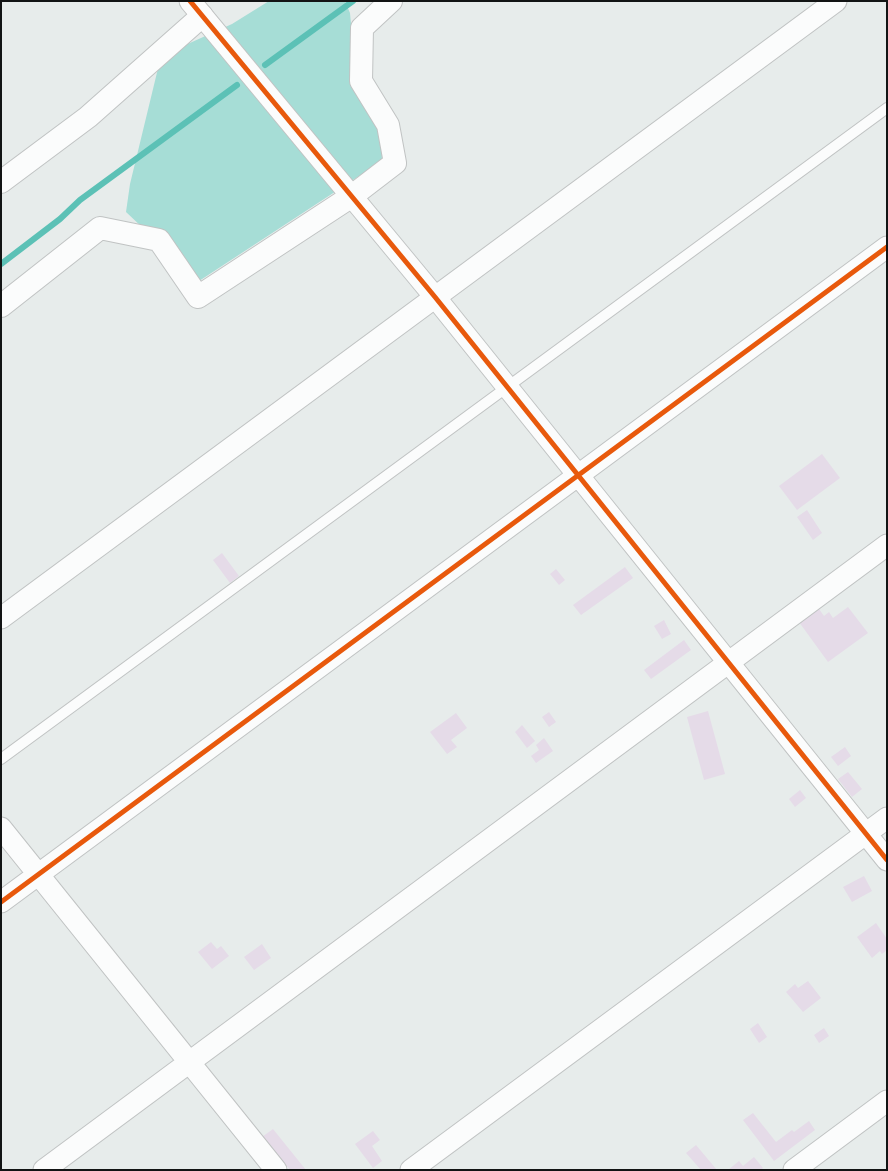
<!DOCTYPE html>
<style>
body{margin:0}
#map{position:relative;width:888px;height:1171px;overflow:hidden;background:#e7eceb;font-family:"Asap Condensed",sans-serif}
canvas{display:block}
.frame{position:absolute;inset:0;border:2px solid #121414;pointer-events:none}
</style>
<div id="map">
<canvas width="888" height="1171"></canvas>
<div class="frame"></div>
</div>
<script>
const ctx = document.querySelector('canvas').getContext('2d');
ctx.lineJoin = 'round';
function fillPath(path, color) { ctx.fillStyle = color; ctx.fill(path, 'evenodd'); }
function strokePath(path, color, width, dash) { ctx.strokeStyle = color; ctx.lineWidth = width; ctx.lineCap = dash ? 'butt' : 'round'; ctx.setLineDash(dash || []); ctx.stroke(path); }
fillPath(new Path2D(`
 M269,1H345L350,13L352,35L381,131L382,161L199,281L126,212L130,184L161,56L232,24Z`), '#a6ddd6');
strokePath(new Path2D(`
 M265,65L353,1
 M1,264L60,219L80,200L237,85`), '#5cc1b6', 6);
fillPath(new Path2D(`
 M822,454L840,478L797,510L779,486Z
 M807,510L822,533L813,540L797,517Z
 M222,553L239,576L230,583L213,560Z
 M625,567L633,578L581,615L573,605Z
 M556,569L565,580L559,585L550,574Z
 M848,607L868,633L828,662L799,622L819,609L824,616L829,612L833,618Z
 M664,620L671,634L662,639L654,626Z
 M684,640L691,650L651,679L644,670Z
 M708,711L725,774L704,780L687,717Z
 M549,712L556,722L549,727L542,717Z
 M456,713L467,728L451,740L457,747L447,754L430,732Z
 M522,725L535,741L527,748L515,732Z
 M544,738L553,751L536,763L531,756L539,750L536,745Z
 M845,747L851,756L838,766L831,757Z
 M848,772L862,789L852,797L838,779Z
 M800,790L806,798L795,807L789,799Z
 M864,876L872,891L852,902L843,887Z
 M876,923L887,939V950L882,954L880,951L872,958L857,937Z
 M211,942L217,949L221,946L229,956L212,969L198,952Z
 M262,944L271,958L254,970L244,957Z
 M808,981L821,998L803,1012L786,992L795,984L798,988Z
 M758,1023L767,1037L759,1043L750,1029Z
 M824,1028L829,1036L819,1043L814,1035Z
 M753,1113L776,1142L792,1130L794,1132L809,1121L815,1130L774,1161L743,1120Z
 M273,1129L306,1170H290L262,1137Z
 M373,1131L380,1140L372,1146L382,1161L373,1168L355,1144Z
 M696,1145L717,1170H701L686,1153Z
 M754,1157L763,1168L761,1170H728L739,1161L743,1166Z`), '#e5dbe8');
const lane = new Path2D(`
 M1,759L887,108`);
const street = new Path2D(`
 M190,1L435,297L887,860
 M1,618L836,1
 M1,828L276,1170
 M1,902L887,247
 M44,1170L887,545
 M411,1170L887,818
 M794,1170L887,1101`);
const secondary = new Path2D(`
 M1,182L88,117L202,16
 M1,306L100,228L159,240L198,297L352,196L395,163L388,125L361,81L362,28L391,1`);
strokePath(lane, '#c0c3c3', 12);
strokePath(street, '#c0c3c3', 23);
strokePath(secondary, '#c0c3c3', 24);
strokePath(lane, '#fbfcfc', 10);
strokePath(street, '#fbfcfc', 21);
strokePath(secondary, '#fbfcfc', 22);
strokePath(new Path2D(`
 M190,1L435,297L887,860
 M1,902L887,247`), '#e8590c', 5);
</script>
